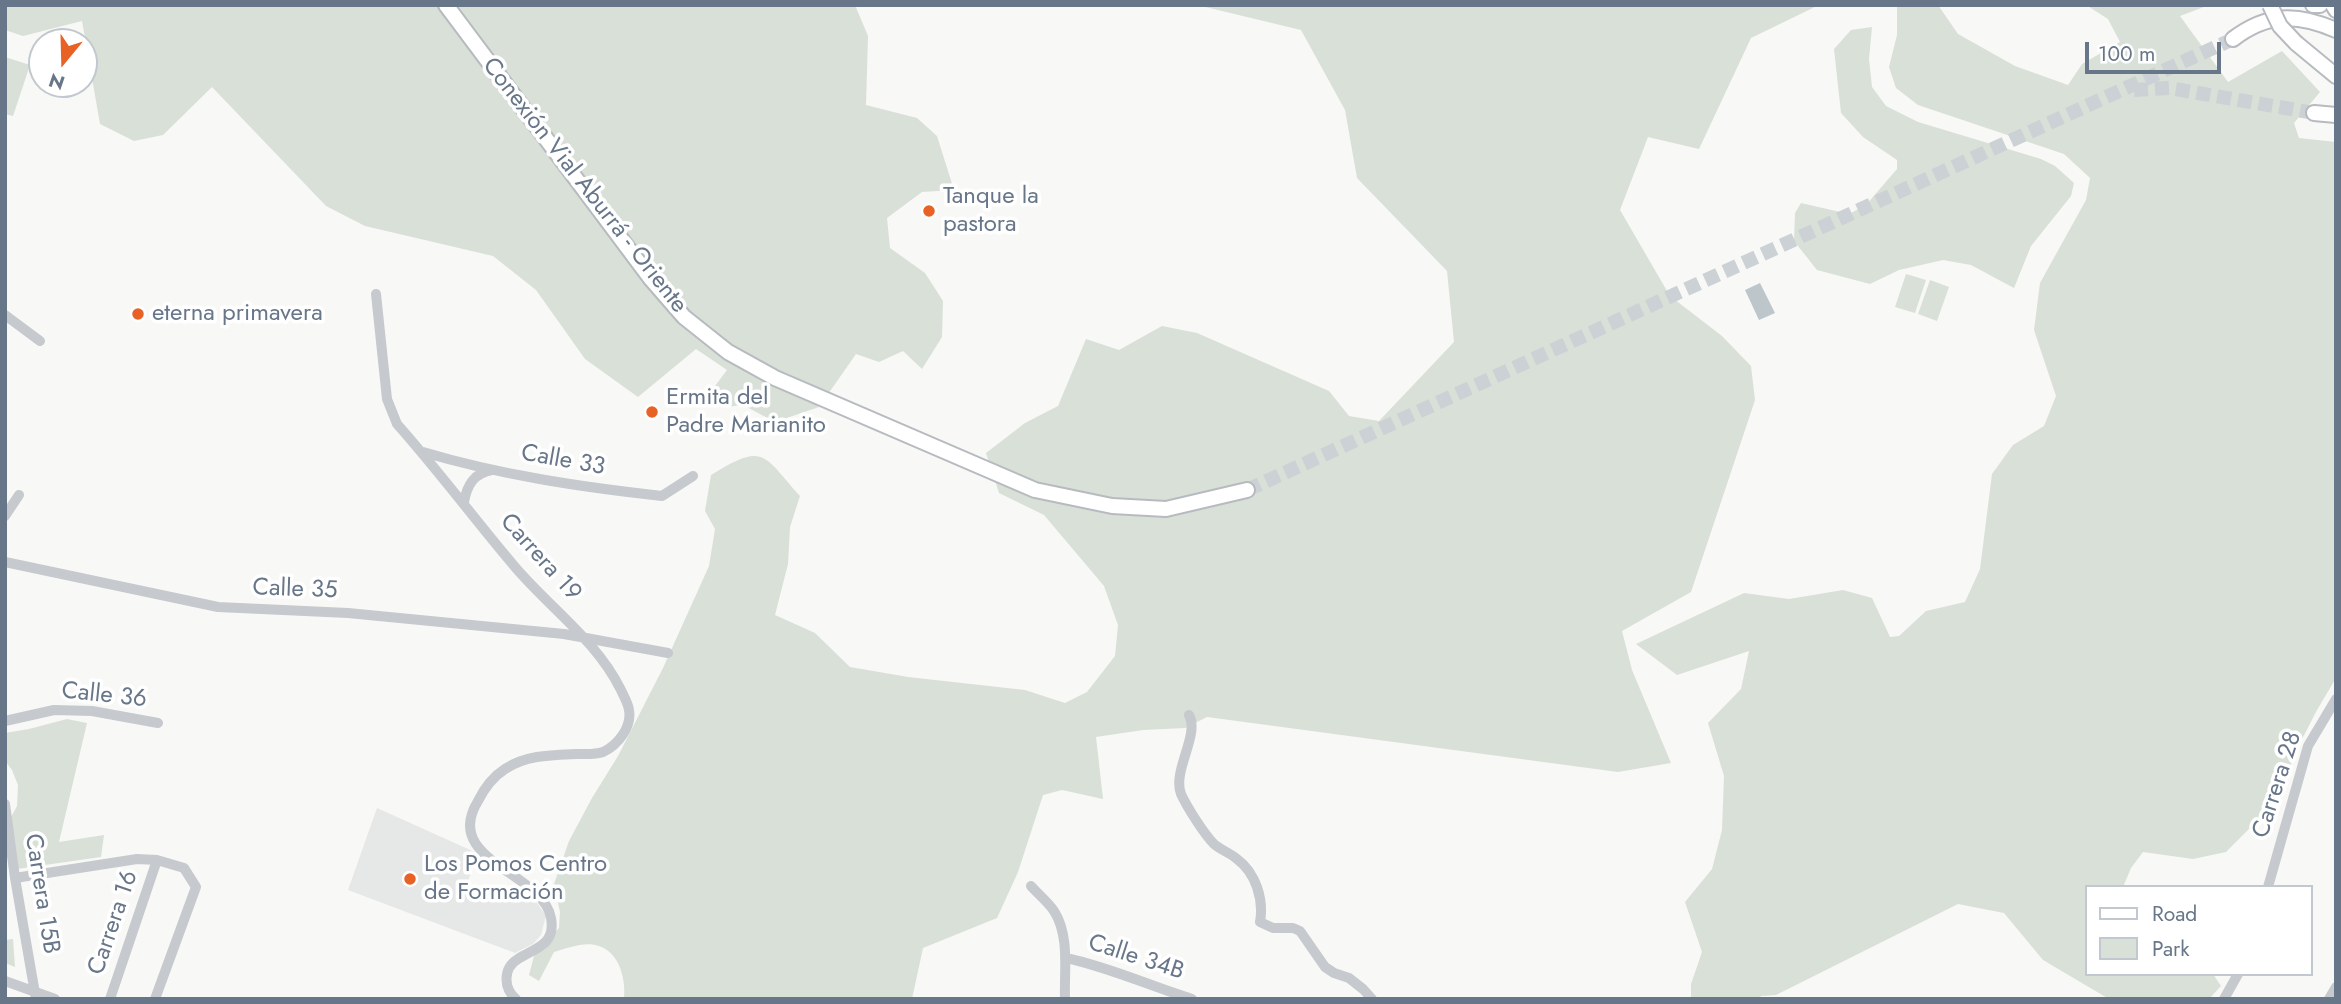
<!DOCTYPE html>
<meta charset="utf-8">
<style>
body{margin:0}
#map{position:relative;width:2341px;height:1004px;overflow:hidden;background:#f8f8f6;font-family:Jost,sans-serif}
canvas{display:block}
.frame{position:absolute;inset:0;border:7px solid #677688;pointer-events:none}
.legend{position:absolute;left:2085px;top:885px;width:228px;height:91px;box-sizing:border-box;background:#fff;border:2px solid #c2c8cf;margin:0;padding:9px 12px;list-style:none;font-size:21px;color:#677688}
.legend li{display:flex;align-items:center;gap:14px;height:35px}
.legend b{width:35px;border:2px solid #c2c8cf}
.north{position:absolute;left:28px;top:28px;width:70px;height:70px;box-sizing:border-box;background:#fff;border:2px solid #c2c8cf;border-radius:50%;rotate:199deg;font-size:19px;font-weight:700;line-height:28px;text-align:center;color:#677688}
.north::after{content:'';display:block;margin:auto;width:24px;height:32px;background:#e86226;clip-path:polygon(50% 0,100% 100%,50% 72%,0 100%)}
.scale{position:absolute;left:2085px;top:42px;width:136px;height:32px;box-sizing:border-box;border:4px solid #677688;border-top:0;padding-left:9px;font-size:21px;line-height:24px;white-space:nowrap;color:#677688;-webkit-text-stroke:5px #fff;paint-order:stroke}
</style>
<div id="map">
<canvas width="2341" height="1004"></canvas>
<div class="frame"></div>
<ul class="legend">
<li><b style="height:9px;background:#fff"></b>Road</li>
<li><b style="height:19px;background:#d9e0d7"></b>Park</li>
</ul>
<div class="north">N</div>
<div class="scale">100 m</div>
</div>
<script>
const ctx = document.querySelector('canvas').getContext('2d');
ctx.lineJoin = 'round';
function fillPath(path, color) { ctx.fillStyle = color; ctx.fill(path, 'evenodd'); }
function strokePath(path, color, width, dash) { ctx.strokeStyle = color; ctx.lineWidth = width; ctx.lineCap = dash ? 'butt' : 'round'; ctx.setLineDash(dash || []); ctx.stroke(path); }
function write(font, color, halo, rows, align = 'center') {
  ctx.font = font + ' Jost,sans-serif'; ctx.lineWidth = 7; ctx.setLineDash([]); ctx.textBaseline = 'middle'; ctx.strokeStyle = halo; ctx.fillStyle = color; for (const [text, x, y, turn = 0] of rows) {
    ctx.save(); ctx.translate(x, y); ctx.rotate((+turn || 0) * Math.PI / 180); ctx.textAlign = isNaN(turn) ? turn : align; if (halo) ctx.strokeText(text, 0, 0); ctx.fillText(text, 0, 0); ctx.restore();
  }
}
fillPath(new Path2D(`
 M377,808L477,853L467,885L484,893L531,894L546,916L541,935L533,944L515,953L348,890Z`), '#e6e7e7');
fillPath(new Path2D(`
 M5,5H855L868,36L866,105L917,118L937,136L954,190L922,192L887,218L890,248L925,273L943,301L942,337L922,369L903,351L879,362L856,354L819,407L775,422L743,405L726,407L709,394L727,370L696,349L638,397L585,359L536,290L493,256L365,226L326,206L212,87L163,135L134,141L100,124L82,21L23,36L5,30Z
 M1197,5H1819L1751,38L1699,149L1648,137L1620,210L1670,296L1722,336L1751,366L1755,400L1691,592L1622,631L1632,670L1671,763L1618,772L1207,717L1185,728L1143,730L1096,737L1103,799L1062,790L1043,795L1018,872L997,918L923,948L912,999H624C626,980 620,953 599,946C585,941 568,948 554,952L539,981L529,975L534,956L559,928L560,912L554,884L569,841L592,798L618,756L663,668L709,566L715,529L705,511L711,475C765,441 763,455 800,496L790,527L788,564L775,615L815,633L850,667L908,677L1025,690L1065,703L1087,692L1115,656L1118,625L1104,586L1044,515L999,493L986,453L1025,423L1058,406L1086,339L1119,350L1162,326L1197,333L1329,391L1349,416L1379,421L1454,342L1447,271L1357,178L1345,110L1301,30Z
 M1897,5H1938L1958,34L2015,66L2068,85L2082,64L2120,42L2108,19L2086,5H2209L2180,16L2228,82L2282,51L2320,92L2294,123L2299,138L2336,142V678L2317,710L2297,749L2284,783L2269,809L2226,852L2193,859L2143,852L2131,868L2123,887H2087V974H2213L2221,986L2209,999H2109L2043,960L2004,913L1958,904L1776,995L1761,996L1759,999H1691V984L1702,952L1685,902L1712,869L1722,830L1724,776L1708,723L1741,689L1749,651L1677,675L1636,644L1744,593L1789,599L1843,590L1872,598L1890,637L1899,636L1926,611L1965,602L1980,569L1992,474L2013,445L2044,426L2056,396L2034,330L2040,283L2086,200L2090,178L2064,154L1918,105L1896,88L1889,67L1897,35Z
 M1872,27L1869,59L1872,87L1886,106L1918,122L2041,159L2055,166L2074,183L2071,196L2031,246L2014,288L1971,265L1943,260L1899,270L1870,284L1817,270L1794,241L1795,213L1801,203L1849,214L1866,205L1897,169V160L1863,137L1841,113L1834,49L1851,30Z
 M5,57L30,65L13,116L5,114Z
 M1906,274L1926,280L1915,313L1895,307Z
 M1930,280L1949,287L1937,321L1918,314Z
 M67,719L87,723L59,842L104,835L101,857L17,869L9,821L17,806L18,785L12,770L5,761V733L29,729Z
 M13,939L15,967L5,963V940Z`), '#d9e0d7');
fillPath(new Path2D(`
 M1760,283L1775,313L1759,320L1745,290Z`), '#bcc6cb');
strokePath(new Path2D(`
 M2134,90L2169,88L2314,113
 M1247,490L2233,39`), '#ccd1d5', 14, [14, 7]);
const major = new Path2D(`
 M446,5L651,279L684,317L728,352L775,378L1035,490L1112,506L1166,509L1247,490
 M2313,5H2320
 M2333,5L2336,10
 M2233,39C2267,13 2297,13 2336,30
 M2296,43L2336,76
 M2314,113L2336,115`);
strokePath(major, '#b7bbc0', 18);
strokePath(new Path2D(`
 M376,294L387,399L397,424C438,470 475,520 515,567C551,609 596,640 621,690C624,697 628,703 629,710C632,727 618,745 603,752C595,755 585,754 576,754C552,755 526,755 505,769C494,776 484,789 478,801C441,861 543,872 551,918C556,945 535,948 518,959C503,968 503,988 516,999
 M5,315L40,341
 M423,452C500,475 581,487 662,496L693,476
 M464,502C467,485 474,473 492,470
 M5,516L19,495
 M5,562L218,607L348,613L564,634L668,653
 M1189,715C1200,735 1172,771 1181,794C1187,807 1204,834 1214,844C1221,850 1230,853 1237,859C1256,873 1264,900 1260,922L1273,928H1293L1300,931L1325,967L1334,973L1349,978L1363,989L1372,999
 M5,721L54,710L92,711L158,723
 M5,804L15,878L36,999
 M15,878L137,859L157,860L184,868L196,887L155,999
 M1031,886C1038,894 1048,902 1054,911C1070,936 1064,971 1065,999
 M2268,887L2308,746L2336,699
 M1066,958C1109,967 1150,986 1192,999
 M5,981L55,999
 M110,999L157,860
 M2224,999L2238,974
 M2329,999L2336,987`), '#c6c9cd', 10);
strokePath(major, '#fff', 14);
const majorBridge = new Path2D(`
 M2270,5L2280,26L2296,43`);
strokePath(majorBridge, '#b7bbc0', 18, []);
strokePath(majorBridge, '#fff', 14);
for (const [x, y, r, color] of [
 [929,211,7,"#e86226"],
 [138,314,7,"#e86226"],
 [652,412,7,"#e86226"],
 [410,879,7,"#e86226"]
]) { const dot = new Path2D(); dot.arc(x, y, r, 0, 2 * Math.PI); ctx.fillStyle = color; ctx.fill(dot); strokePath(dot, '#fff', 2.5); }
write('24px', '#677688', '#fff', [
 ["Conexión Vial Aburrá - Oriente",584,186,52],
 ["Calle 33",563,461,10],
 ["Carrera 19",540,558,48],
 ["Calle 35",295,590,2],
 ["Calle 36",104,696,6],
 ["Carrera 28",2278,785,-72],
 ["Carrera 15B",41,894,81],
 ["Carrera 16",114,923,-71],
 ["Calle 34B",1136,958,18]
]);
write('24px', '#677688', '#fff', [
 ["Tanque la",943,197],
 ["pastora",943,225],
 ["eterna primavera",152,314],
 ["Ermita del",666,398],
 ["Padre Marianito",666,426],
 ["Los Pomos Centro",424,865],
 ["de Formación",424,893]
], 'left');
</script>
